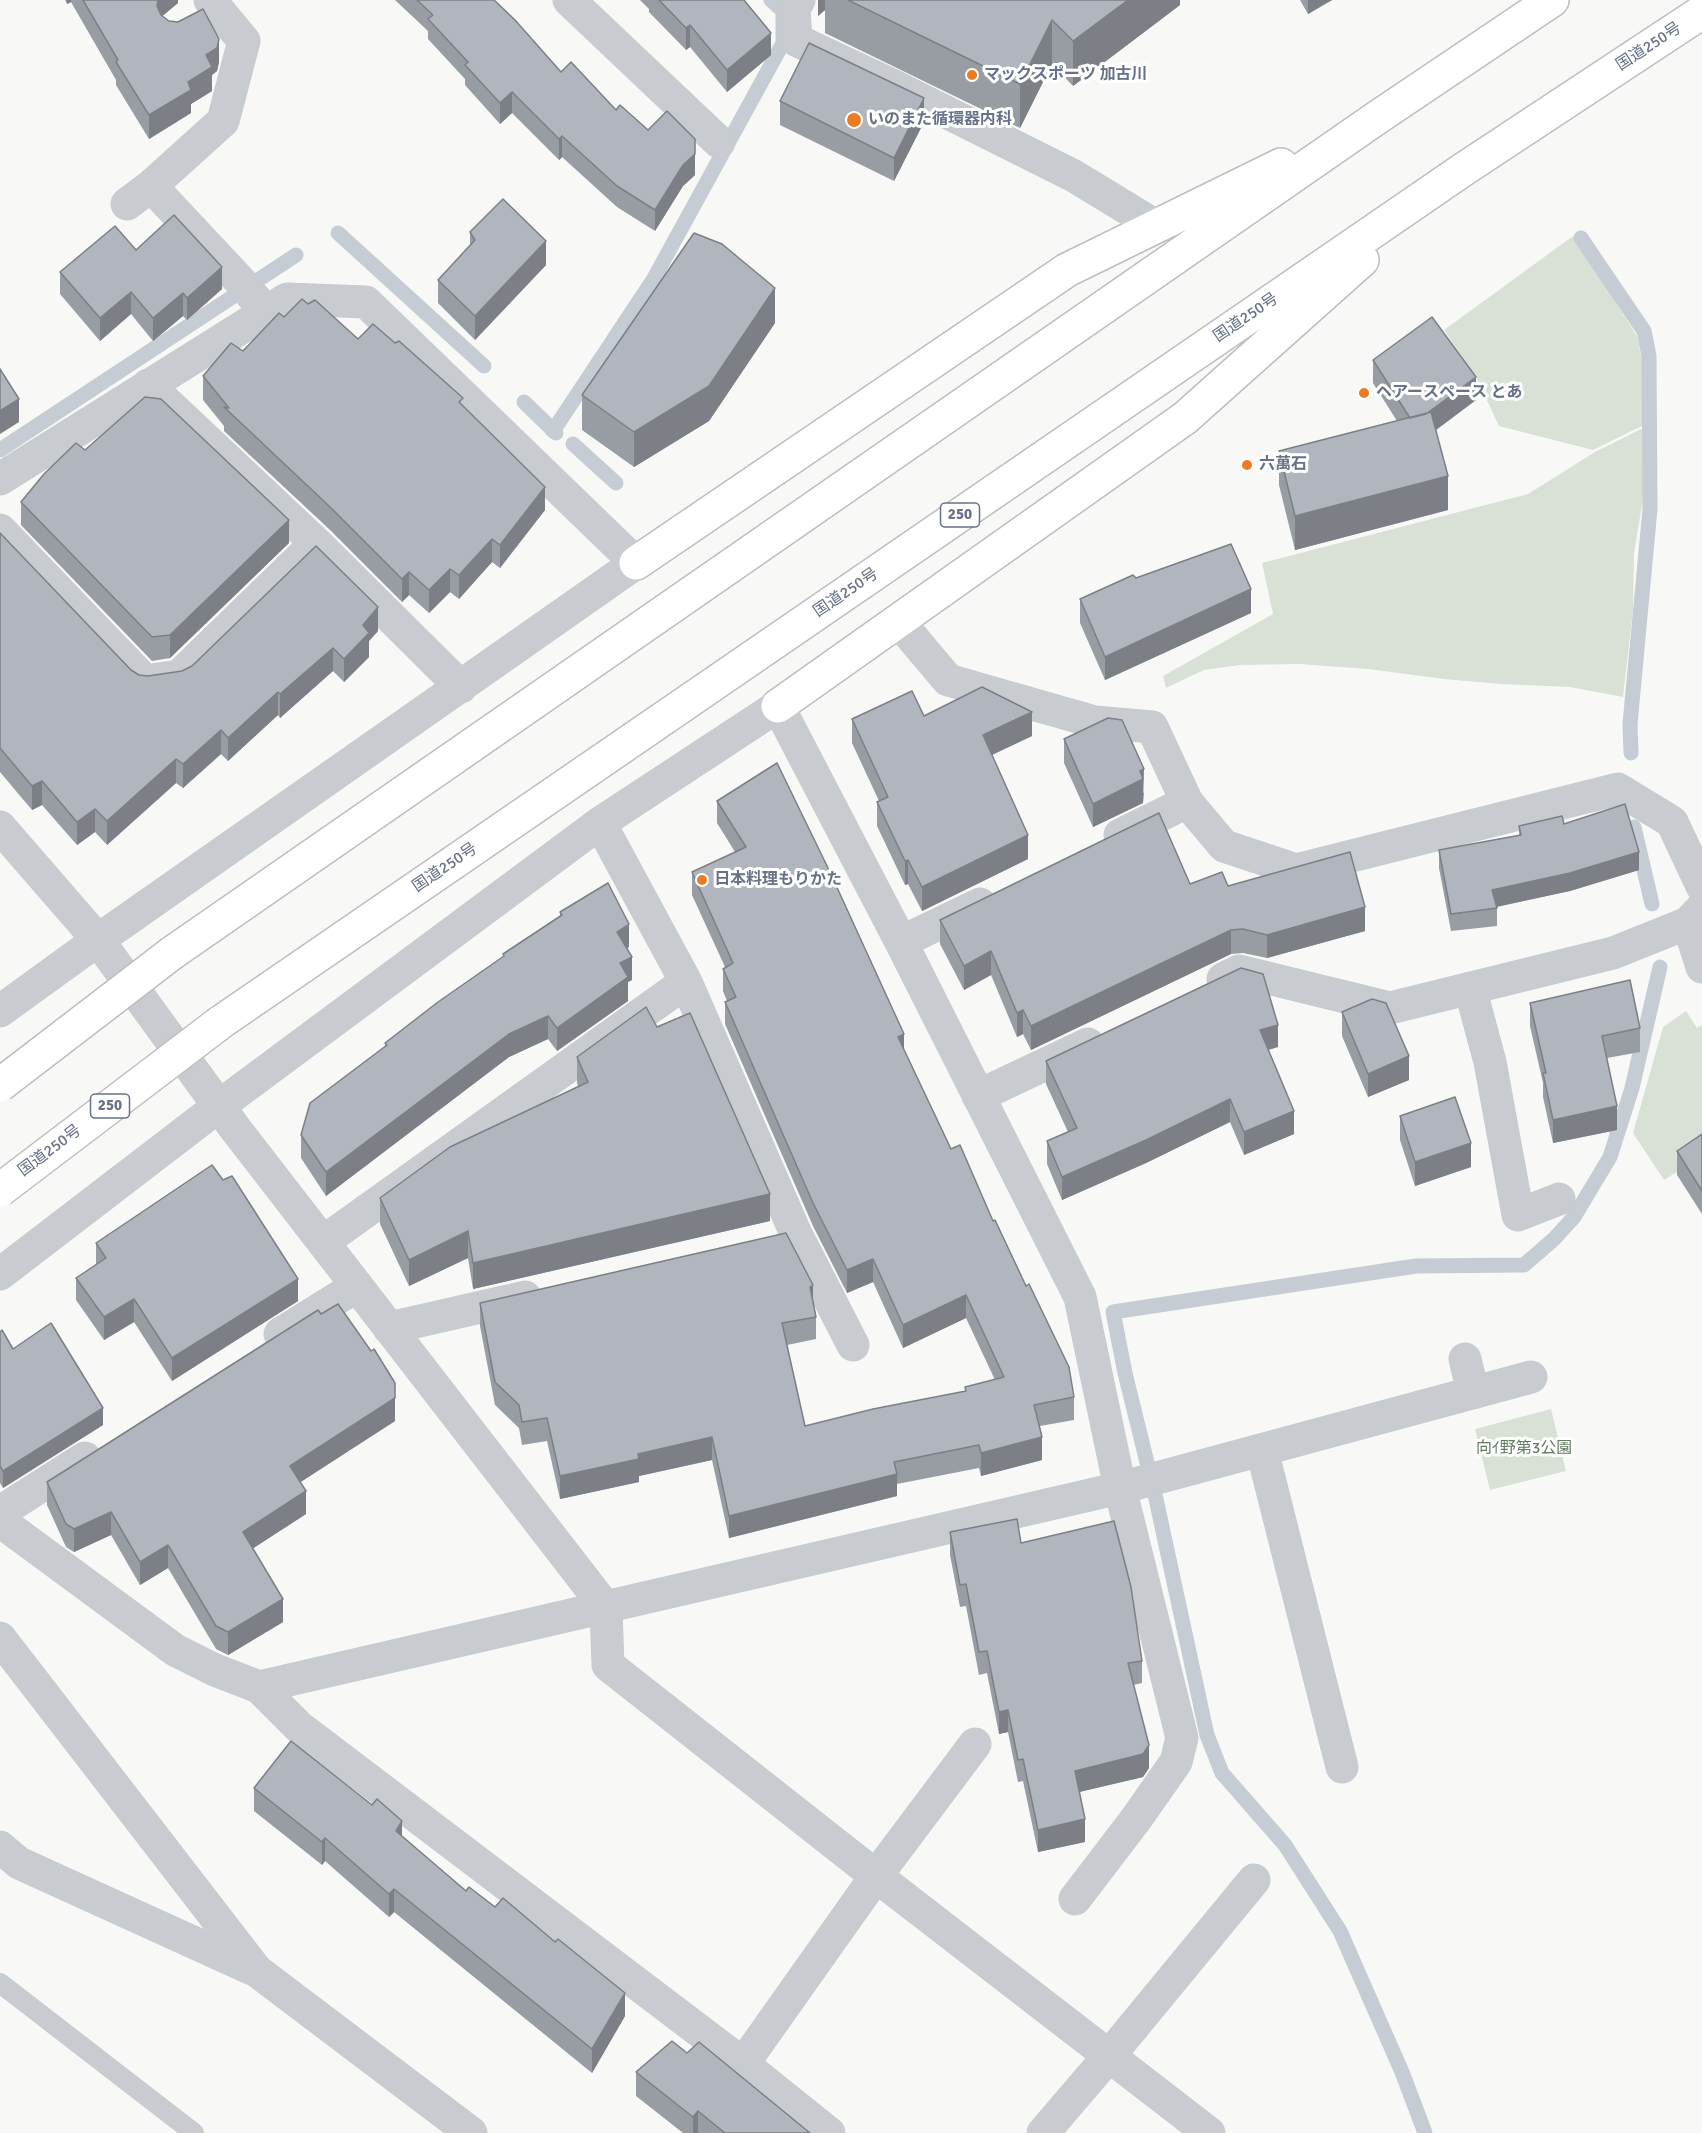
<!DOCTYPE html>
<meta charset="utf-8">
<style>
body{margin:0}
canvas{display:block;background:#f8f9f6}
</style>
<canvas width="1702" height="2133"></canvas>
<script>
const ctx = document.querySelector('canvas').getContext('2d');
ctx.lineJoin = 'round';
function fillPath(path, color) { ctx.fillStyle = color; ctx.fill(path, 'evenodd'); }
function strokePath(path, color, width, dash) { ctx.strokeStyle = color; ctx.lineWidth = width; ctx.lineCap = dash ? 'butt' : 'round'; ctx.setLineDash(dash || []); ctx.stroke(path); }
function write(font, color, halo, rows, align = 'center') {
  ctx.font = font + ' Signika,"Noto Sans JP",sans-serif'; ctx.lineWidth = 6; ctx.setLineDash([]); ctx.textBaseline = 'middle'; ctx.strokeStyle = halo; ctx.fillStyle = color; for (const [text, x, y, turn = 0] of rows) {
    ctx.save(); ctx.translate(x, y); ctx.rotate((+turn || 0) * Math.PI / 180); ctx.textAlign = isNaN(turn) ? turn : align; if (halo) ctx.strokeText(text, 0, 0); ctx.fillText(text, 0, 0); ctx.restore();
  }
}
fillPath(new Path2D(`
 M1573,236L1637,336L1643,366L1642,426L1593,450L1499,426L1476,377L1444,330Z
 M1643,428V499L1634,553L1633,610L1623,697L1570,687L1501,684L1444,679L1368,669L1299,664L1240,665L1204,670L1166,688L1163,676L1273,614L1262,563L1528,494L1595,452Z
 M1686,1011L1697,1028L1702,1025V1156L1664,1180L1633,1133L1663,1027Z
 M1551,1409L1566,1471L1490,1490L1475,1429Z`), '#d9e1d7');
strokePath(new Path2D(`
 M338,233L484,366
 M1581,238L1644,331L1649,356L1650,509L1630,724L1631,753
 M524,402L556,433
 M553,431L653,280L783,43V11L771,0
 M573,444L616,483
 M0,450L296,255
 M1634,827L1652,904
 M1425,2133L1402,2072L1340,1931L1285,1845L1222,1773L1207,1735L1156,1499L1125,1373L1113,1312L1416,1266L1524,1265L1554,1239L1574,1217L1610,1157L1632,1088L1660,967`), '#c6ccd3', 15);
const trunk = new Path2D(`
 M636,563L1067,270L1281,165
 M778,706L1185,418L1362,260
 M172,953L1378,117L1552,0
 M221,1022L1464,169L1702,12`);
strokePath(trunk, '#bdbec2', 36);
strokePath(new Path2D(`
 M0,1983L194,2133`), '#c8cbcf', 20);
strokePath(new Path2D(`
 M569,0L719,142
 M799,0L794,9L796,40L896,87L1074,176L1156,226
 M151,186L241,282L266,312
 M127,204L151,186L223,121L244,41L210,0
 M0,479L287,299L366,302L636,563L98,940L0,1011
 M0,530L145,681L179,676L316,543L148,385
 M316,543L461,687
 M899,622L948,680L1095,722L1152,727L1187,802L1120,835
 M1187,802L1224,846L1296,870L1618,789L1672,822L1702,886
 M600,823L686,982L796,1234L853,1345
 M0,827L98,940L234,1127L606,1608L608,1665L876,1876L1209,2133
 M1688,923L1702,967
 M901,942L980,904
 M1223,979L1239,971L1390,1008L1613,953L1688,923L1702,908
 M1470,988L1490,1062L1518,1215L1559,1199
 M978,1096L1088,1044
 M323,1242L686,982
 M0,1274L219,1106L600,823L778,706L901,942L1080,1297L1120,1488L259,1687L215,1670L175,1650L0,1521
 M389,1328L525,1297
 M280,1334L357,1286
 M1465,1359L1473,1393
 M1262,1450L1342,1767
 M0,1512L85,1458
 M0,1638L257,1971L471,2133
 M259,1687L299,1727L743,2064L829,2133
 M0,1847L19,1863L252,1969
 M1075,1899L1136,1819L1176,1762L1182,1738L1120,1488L1531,1377
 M743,2064L876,1876L975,1744
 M1043,2133L1109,2056L1254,1880`), '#c8cbcf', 33);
strokePath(trunk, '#fff', 33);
const trunkBridge = new Path2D(`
 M0,1085L172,953
 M0,1190L221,1022`);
strokePath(trunkBridge, '#bdbec2', 36, []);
strokePath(trunkBridge, '#fff', 33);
fillPath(new Path2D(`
 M65,0H178V3L162,16L219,62L217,71L212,75V91L191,104V113L149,139L116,85V80L71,2L67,4Z
 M395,0H494L561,72L616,110L695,175L683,186L655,231L617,207L562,157L559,160L512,113L500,124L465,85V79L428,39V31Z
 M640,0H744L771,55L727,92L690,47L686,50L649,12V9Z
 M818,0H1180V5L1073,86L1052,64L1020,128L825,33V10L818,16Z
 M1300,0H1332L1308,14Z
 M780,101L924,122L894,181L780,125Z
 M470,232L546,265L475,340L438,303V280L470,246Z
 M136,250L222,289L187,320L183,316L153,341L131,314L100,341L60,294V272Z
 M308,304L358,339L463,406L545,510L500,568L492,562L459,599L450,592L429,613L409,595L402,602L329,529L224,431V426L203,400V376L243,351L284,317Z
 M775,323L709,421L634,467L582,430V395Z
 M1373,360L1476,400L1436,430L1448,510L1295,550L1279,485V451L1397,421L1373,383Z
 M85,450L289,543L170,658L152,661L21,525V502Z
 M0,533L131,670L139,675L148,676L182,671L378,631L369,641V657L344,682L333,671L280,718L278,715L228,761L221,754L183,788L176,783L107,845L95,832L77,845L42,805L32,810L0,772Z
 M1136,578L1251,613L1105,680L1080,623V599Z
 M924,716L1032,736L992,755L1028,859L922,911L908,884L905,885L877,826V802L879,801L852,743V719Z
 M1064,739L1144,793L1143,803L1093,827L1064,763Z
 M717,801L904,1050L951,1149L993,1221L1074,1397V1420L1040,1426L1042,1460L981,1476L979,1468L897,1484V1496L729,1538L712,1460L639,1476V1482L560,1499L547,1441L522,1445L519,1428L495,1405L480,1326V1303L813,1301L816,1317V1339L787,1345L805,1426L965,1391V1387L995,1380L966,1318L903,1348L873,1282L847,1293L813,1226L725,1024V1002L727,1001L723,991V969L725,967L692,895V872L735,852L717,823Z
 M1564,824L1639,870L1570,891L1497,906V926L1451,931L1439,868V850L1519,835V826Z
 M1190,884L1228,886L1365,931L1267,958L1243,953L1231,954L1031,1050L1023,1034L1017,1037L991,975L964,990L940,944V920Z
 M560,912L629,947L627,948L632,980L628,982V1001L557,1051L548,1039L509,1057L326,1196L301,1158V1135L385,1046V1043L503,957V954L560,916Z
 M1530,1003L1640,1028V1052L1607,1058L1617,1130L1553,1143L1543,1097V1083L1530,1026Z
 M1342,1012L1409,1080L1368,1097L1342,1036Z
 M657,1027L770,1221L473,1289L468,1258L409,1286L380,1224V1198L578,1086L577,1083V1057Z
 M1278,1047L1268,1050L1294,1134L1244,1155L1230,1122L1146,1163L1062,1200L1047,1164V1141L1068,1132L1046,1084V1061Z
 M1400,1116L1471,1167L1415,1186L1400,1140Z
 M1702,1134V1214L1677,1175V1151Z
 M96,1243L298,1301L172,1381L134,1322L104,1340L76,1300V1278L96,1264Z
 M0,1332L13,1349L103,1425L3,1488L0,1483Z
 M395,1421L300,1482L306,1514L253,1548L283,1622L228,1655L216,1649L168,1568L140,1585L111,1535L74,1552L66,1547L47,1505V1482Z
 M950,1532L1021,1543L1142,1661V1683L1133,1685L1149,1768L1143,1777L1079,1792L1085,1842L1038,1852L1023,1781L1018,1782L1008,1732L999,1734L987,1673L979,1675L966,1606L960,1607L950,1555Z
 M254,1788L402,1836L466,1891L625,2016L592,2073L394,1912L389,1917L325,1861L322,1865L254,1811Z
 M687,2053L810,2133H683L636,2096V2072Z`), '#989da3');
fillPath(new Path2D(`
 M67,0H71V2L67,4Z
 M158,0H178V3L159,19L157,6Z
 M818,0H825V10L818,16Z
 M1128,0H1180V5L1073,86V41Z
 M1308,0H1332L1308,14Z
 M1052,20V64L1020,128V84Z
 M690,25V47L686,50V28Z
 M771,33V55L727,92V70Z
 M219,39V62L217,71L212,75V91L191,104V113L149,139V115L206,55Z
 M512,92V113L500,124V103Z
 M924,98V122L894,181V158Z
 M562,136V157L559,160V139Z
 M695,154V175L683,186L655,231V210L683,165Z
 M546,241V265L475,340V316Z
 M222,267V289L187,320V298Z
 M775,288V323L709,421L634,467V432Z
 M131,292V314L100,341V318Z
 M183,293V316L153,341V318Z
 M1476,377V400L1413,447V423Z
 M19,399V422L0,434V411Z
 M1448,476V510L1295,550V516Z
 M545,487V510L500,568V545Z
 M289,520V543L170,658V635Z
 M492,539V562L459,599V575Z
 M450,569V592L429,613V590Z
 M409,572V595L402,602V579Z
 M1251,589V613L1105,680V657Z
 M378,607V631L369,641V657L344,682V659L363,625Z
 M333,648V671L280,718V694Z
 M278,692V715L228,761V738Z
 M1032,712V736L983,759V735Z
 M221,730V754L183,788V764Z
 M176,759V783L107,845V821Z
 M1144,769L1143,803L1093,827V804Z
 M42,781V805L32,810V786Z
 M95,809V832L77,845V822Z
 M1028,835V859L922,911V887Z
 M1639,852V870L1570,891L1492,908V890Z
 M908,860V884L905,885V861Z
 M1365,907V931L1267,958V935Z
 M629,924V947L617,956V932Z
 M1231,930V954L1031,1050V1026Z
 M991,951V975L964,990V966Z
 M632,957V980L628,982V1001L557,1051V1028L620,963Z
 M1023,1010V1034L1017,1037V1013Z
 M548,1016V1039L509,1057L326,1196V1172L509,1034Z
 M1278,1025V1047L1260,1052V1030Z
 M904,1034V1057L898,1037Z
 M1409,1056V1080L1368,1097V1074Z
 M1230,1099V1122L1146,1163L1062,1200V1177Z
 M1617,1106V1130L1553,1143V1120Z
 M1294,1111V1134L1244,1155V1132Z
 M1471,1143V1167L1415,1186V1162Z
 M770,1194V1221L473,1289V1263Z
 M468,1231V1258L409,1286V1260Z
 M873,1259V1282L847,1293V1270Z
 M298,1279V1301L172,1381V1358Z
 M813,1285V1308L810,1287Z
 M966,1295V1318L903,1348V1325Z
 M134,1299V1322L104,1340V1317Z
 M395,1398V1421L290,1489V1466Z
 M103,1408V1425L3,1488V1471Z
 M712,1437V1460L639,1476V1482L560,1499V1476L638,1454Z
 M1042,1437V1460L981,1476V1453Z
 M897,1474V1496L729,1538V1516Z
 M306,1491V1514L243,1555V1532Z
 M111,1512V1535L74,1552V1529Z
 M168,1545V1568L140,1585V1562Z
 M283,1599V1622L228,1655V1632Z
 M1008,1710V1732L999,1734V1712Z
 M1149,1745V1768L1143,1777L1075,1793V1771Z
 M1085,1819V1842L1038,1852V1830Z
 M402,1821V1845L396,1831Z
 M325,1838V1861L322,1865V1842Z
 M394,1889V1912L389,1917V1894Z
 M625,1993V2016L592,2073V2049Z
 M698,2111V2133H693V2117Z`), '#7c7f85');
const building = new Path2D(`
 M83,0H158L157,6L161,15L169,21L178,22L203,9L219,39L217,48L206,55L212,67L188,82L191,90L149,115L116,62L118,60Z
 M417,0H494L515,20L561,72L571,62L616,110L620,105L648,130L667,111L695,139V154L683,165L655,210L617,186L562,136L559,139L512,92L500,103L465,65L468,62L428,19L433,15Z
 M659,0H744L771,33L727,70L690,25L686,28Z
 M848,0H1128L1073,41L1052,20L1020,84Z
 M809,43L924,98L894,158L780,101Z
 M503,199L546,241L475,316L438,280L475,240L470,232Z
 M174,215L222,267L187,298L183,293L153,318L131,292L100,318L60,272L115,226L136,250Z
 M694,233L722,244L775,288L709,386L634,432L582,395Z
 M302,299L308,304L315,300L358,339L373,324L395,343L399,341L463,398L459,402L545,487L500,545L492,539L459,575L450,569L429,590L409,572L402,579L329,506L224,407L229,408L203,376L231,343L243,351L279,313L284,317Z
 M1432,317L1476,377L1426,414L1410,418L1373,360Z
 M0,369L19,399L0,411Z
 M145,397L161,399L289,520L170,635L152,637L21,502L44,474L76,443L85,450Z
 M1431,412L1448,476L1295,516L1279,451Z
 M0,533L131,670L139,675L148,676L182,671L192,666L316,546L378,607L363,625L369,633L344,659L333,648L280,694L278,692L228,738L221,730L183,764L176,759L107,821L95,809L77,822L42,781L32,786L0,748Z
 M1231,544L1251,589L1105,657L1080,599L1133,575L1136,578Z
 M982,687L1032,712L983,735L1028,835L922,887L908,860L905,861L877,802L888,797L852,719L912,691L924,716Z
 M1108,718L1122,720L1144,769L1140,771L1143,779L1093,804L1064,739Z
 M777,763L829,870L904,1034L898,1037L951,1149L960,1145L993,1221L995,1220L1026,1286L1029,1284L1069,1367L1074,1397L1034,1405L1042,1437L981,1453L979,1445L894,1462L897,1474L729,1516L712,1437L638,1454L639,1459L560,1476L547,1418L522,1422L519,1405L495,1382L480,1303L786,1233L813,1285L810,1287L816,1317L782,1323L805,1426L873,1409L966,1391L965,1387L1004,1377L966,1295L903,1325L873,1259L847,1270L813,1203L725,1002L736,997L723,969L733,963L692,872L746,847L717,801Z
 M1625,804L1639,852L1570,873L1492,890L1497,908L1451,914L1439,850L1521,835L1519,826L1562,816L1564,824Z
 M1159,813L1190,884L1222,872L1228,886L1350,852L1365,907L1267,935L1243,929L1231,930L1031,1026L1023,1010L1017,1013L991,951L964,966L940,920Z
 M608,883L629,924L617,932L632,957L620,963L628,977L557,1028L548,1016L509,1034L326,1172L301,1135L310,1103L387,1045L385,1043L438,1002L504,956L503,954L562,915L560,912Z
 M1241,968L1263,974L1278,1025L1260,1030L1294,1111L1244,1132L1230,1099L1146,1140L1062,1177L1047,1141L1077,1128L1046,1061Z
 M1630,980L1640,1028L1602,1036L1617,1106L1553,1120L1543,1073H1546L1530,1003Z
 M1372,999L1386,1003L1409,1056L1368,1074L1342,1012Z
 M646,1007L657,1027L690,1013L770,1194L473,1263L468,1231L409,1260L380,1198L450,1147L588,1082L577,1057Z
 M1455,1097L1471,1143L1415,1162L1400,1116Z
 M1702,1134V1191L1677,1151Z
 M212,1165L223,1180L232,1176L298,1279L172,1358L134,1299L104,1317L76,1278L106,1258L96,1243Z
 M338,1304L371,1351L374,1349L395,1383V1398L290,1466L306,1491L243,1532L283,1599L228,1632L216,1626L168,1545L140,1562L111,1512L74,1529L66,1524L47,1482L318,1310L321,1314Z
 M51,1323L103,1408L3,1471L0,1466V1332L2,1330L13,1349Z
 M1017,1519L1021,1543L1114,1521L1131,1587L1142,1661L1128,1663L1149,1745L1143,1754L1075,1771L1085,1819L1038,1830L1023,1759L1018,1760L1008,1710L999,1712L987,1651L979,1652L966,1584L960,1585L950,1532Z
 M291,1741L372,1805L377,1799L402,1821L396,1831L466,1891L469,1887L495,1907L503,1898L555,1942L558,1939L625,1993L592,2049L394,1889L389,1894L325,1838L322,1842L254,1788Z
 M672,2041L687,2053L699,2042L810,2133H725L698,2111L693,2117L636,2072Z`);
fillPath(building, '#b1b6be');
strokePath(building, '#7c7f85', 1.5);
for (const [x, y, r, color] of [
 [972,75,6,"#eb7c24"],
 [854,120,8,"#eb7c24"],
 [1364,393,6,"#eb7c24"],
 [1247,465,6,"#eb7c24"],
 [702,880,6,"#eb7c24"]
]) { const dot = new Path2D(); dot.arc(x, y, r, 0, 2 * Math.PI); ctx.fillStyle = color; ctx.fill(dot); strokePath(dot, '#fff', 2); }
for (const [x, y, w] of [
 [960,515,39],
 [110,1106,39]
]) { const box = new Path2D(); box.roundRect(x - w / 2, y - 12, w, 24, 4.5); ctx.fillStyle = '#fff'; ctx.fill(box); strokePath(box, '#667288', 1.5); }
write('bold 15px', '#667288', null, [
 ["250",960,515],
 ["250",110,1106]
]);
write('16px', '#667288', '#fff', [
 ["国道250号",1649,47,-33],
 ["国道250号",1246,318,-34],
 ["国道250号",846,593,-34],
 ["国道250号",445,868,-34],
 ["国道250号",50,1151,-37]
]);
write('bold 16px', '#667288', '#fff', [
 ["マックスポーツ 加古川",984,75],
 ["いのまた循環器内科",868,120],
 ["ヘアースペース とあ",1376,393],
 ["六萬石",1259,465],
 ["日本料理もりかた",714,880]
], 'left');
write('16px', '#627a62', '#fff', [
 ["向ｲ野第3公園",1524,1449]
]);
</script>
